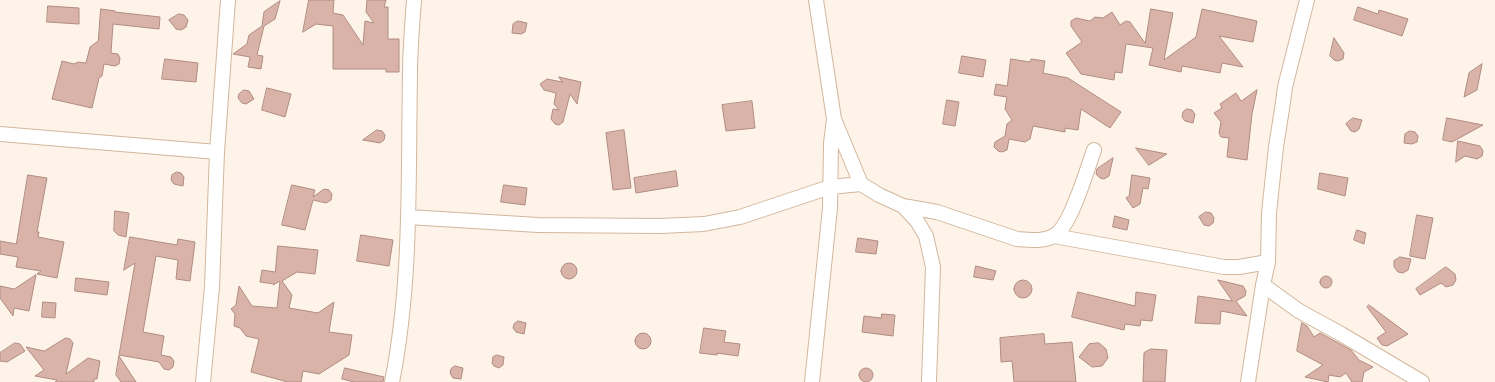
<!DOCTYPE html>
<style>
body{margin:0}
canvas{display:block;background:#fef3e8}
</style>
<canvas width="1495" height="382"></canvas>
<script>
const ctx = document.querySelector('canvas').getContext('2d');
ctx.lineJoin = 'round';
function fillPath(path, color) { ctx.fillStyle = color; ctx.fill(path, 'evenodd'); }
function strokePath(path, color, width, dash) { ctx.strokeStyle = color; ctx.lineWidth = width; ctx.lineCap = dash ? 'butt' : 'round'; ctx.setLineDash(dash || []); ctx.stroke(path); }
const building = new Path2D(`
 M309,0H334L333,13L343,15L363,45L365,21L374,23L366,12L367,0H386L384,7H388V39H399V72H386V69H333V26L316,24L303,32Z
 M280,1L275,19L264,26L257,55L263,56L261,69L248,67L250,57L233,54L247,44L249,35L262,26L264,12Z
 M48,6L79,8V24L47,22Z
 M1358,7L1378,14L1379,10L1408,19L1402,36L1354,20Z
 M101,9L115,11V12L160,17L159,29L113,24L111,53L118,54L120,58L119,64L115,66L104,64L102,76L99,78L92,108L52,99L62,61L74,64L78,62L86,63L90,47L98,41Z
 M1151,9L1173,13L1164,60L1196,37L1202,9L1257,21L1253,42L1219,36L1243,67L1222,63L1220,73L1182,66L1181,72L1149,65L1153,48L1126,44L1122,73L1115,72L1114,80L1081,74L1066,53L1082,42L1071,26V21L1076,18L1090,21L1095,17L1103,18L1112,12L1120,25L1126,21L1130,22L1145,43Z
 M179,14L184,15L188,20L186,27L181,30L176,29L169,20Z
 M518,21L527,23L525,32L521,34L512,33L513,24Z
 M1334,38L1344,53L1343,59L1338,61L1334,60L1330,56Z
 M962,56L986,60L983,77L959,73Z
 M165,59L198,63L196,82L162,79Z
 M1011,59L1030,62L1031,59L1045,61L1043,73L1068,78L1121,112L1110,128L1081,109L1078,130L1065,128V132L1033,126L1030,139L1025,142L1009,139L1007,150L1002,152L998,151L994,147L995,142L1005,136L1007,124L1012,120L1005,109L1007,97L994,95L996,84L1007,86Z
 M1482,64L1477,90L1464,97L1469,73Z
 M559,77L581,82L577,104L570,94L563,122L559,125L555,124L551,119L553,109L559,110L554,104L556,93L544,90L540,84L547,79L562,82Z
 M267,88L291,94L285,117L262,110Z
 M244,90L249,91L254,99L246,104L242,103L238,98L239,94Z
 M1257,90L1252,114L1247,160L1227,157L1229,138L1221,137L1219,133L1221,122L1214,113L1222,108L1220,104L1236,93L1241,101Z
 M947,100L959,102L955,126L943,124Z
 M752,101L755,128L726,131L722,105Z
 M1187,109L1192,110L1195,114L1193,123L1185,121L1182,117L1183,112Z
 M1353,118L1362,120L1359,129L1355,132L1351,131L1346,124Z
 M1447,118L1483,125L1452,142L1443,140Z
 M377,130L382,131L385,135L384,140L380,143L363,140Z
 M624,130L631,188L613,190L606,133Z
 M1410,131L1415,132L1418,136L1417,142L1412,144L1404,143L1405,134Z
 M1458,141L1480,146L1483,151L1482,156L1477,159L1465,156L1456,162Z
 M1136,148L1167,154L1149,165Z
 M1113,158L1109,176L1104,179L1100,178L1096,174L1097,169Z
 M676,171L678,186L636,193L634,178Z
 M177,172L181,173L184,177L183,186L174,184L171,180L172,175Z
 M1320,173L1348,178L1345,196L1318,189Z
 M28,175L47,178L37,232H39L38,237L64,242L57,278L37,274L41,271L16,267L18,257L0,254V241L16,244Z
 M1132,175L1150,178L1148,189L1143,188L1140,204L1133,208L1126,198L1129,196Z
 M292,185L315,190L313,197L324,189L329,190L332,194L331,200L326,203L313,200L305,230L282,225Z
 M504,185L527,188L525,205L501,202Z
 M115,211L129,213L126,237L118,235L114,231Z
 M1206,212L1211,213L1214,218L1213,223L1209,226L1204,225L1199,217Z
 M1417,215L1433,218L1425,259L1410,256Z
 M1115,216L1129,220L1127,230L1113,227Z
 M1357,230L1366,233L1364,244L1354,240Z
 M361,235L393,240L389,266L357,261Z
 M130,237L177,245L178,239L195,242L190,281L176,279L178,260L156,256L143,332L164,336L161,355L171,357L174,361L173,367L169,370L164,369L159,362L119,355L135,263L124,270Z
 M858,238L878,241L876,254L856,252Z
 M278,246L318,250L315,274L297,272L282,281L292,295L289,308L318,313L334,302L329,332L352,335L349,355L319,374L303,371L301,382H288L251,372L259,339L246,336L240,328L234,326L235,314L231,309L236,305L239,286L252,306L277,308L280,281L273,285L274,284L260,282L262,270L275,272Z
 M1400,257L1411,259L1408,270L1403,273L1398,272L1394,267V261Z
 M561 271a8 8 0 1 1 16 0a8 8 0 1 1-16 0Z
 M976,266L996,271L993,280L974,277Z
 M1446,267L1455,274L1456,280L1453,285L1446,287L1441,283L1420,295L1416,289Z
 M36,275L29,311L14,308L13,316L0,298V286L14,289Z
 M1320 282a6 6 0 1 1 12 0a6 6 0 1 1-12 0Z
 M76,278L109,282L107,295L75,291Z
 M1218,280L1243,286L1246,291L1245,296L1236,301L1247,316L1221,311L1220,324L1195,323L1198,296L1232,301Z
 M1014 289a9 9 0 1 1 18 0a9 9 0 1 1-18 0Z
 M1078,292L1135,306L1136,292L1156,295L1152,321L1141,320L1140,326L1125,324L1124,330L1072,317Z
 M43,302L56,303L55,318L42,317Z
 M1369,305L1408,334L1387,346L1382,345L1377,338L1386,332L1367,307Z
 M882,314L895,315L893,336L862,332L864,316L881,318Z
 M518,321L526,323L524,334L516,332L513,328L514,324Z
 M1302,323L1307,326L1314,337L1320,333L1351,350L1359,360L1373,367L1364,372L1362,382H1352L1346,373L1340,377L1329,375L1328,382L1305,377L1323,365L1297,351Z
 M704,328L726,331L724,342L740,344L738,356L717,353V355L700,353Z
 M635 341a8 8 0 1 1 16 0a8 8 0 1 1-16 0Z
 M1044,334L1045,344L1072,342L1076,382H1014L1012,361L1001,362L1000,338Z
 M66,338L70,339L73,343L66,374L88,358L100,361L97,379H94V382H55L57,380L35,376L44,370L26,347L44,351Z
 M15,343L20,344L25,351L7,362L0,361V353Z
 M1099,343L1106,349L1108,358L1102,366L1092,367L1079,357L1089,344Z
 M1151,349L1167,350L1165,382H1143L1144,353Z
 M497,355L504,357L503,365L499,368L494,366L492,363L493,357Z
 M119,356L136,382H121L116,375Z
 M455,366L463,368L461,379L453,378L450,373L451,369Z
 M345,368L384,377L383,382H354L342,379Z
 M859 375a7 7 0 1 1 14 0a7 7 0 1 1-14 0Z`);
fillPath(building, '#dab3a8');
strokePath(building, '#b08c81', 1);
const minor = new Path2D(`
 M816,0L834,119L861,184L879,195L903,206L917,221L926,236L933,267L929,382
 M0,134L217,152L228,0
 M903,206L937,212L1017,239C1029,240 1045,242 1055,235C1071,226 1087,169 1094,150
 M408,217L538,225L660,226L704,224L740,217L830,187L861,184
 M1054,236L1224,267H1239L1268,262
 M1263,285L1299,311L1341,334L1422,382
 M203,382L212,287L217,152
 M392,382C412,281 408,178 410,76C410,51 412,25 414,0
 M812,382L830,208L831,143L834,119
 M1248,382L1263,285L1268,262L1269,213L1276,147L1282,109L1285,87L1307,0`);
strokePath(minor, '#d2b79d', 16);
strokePath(minor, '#fff', 14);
</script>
